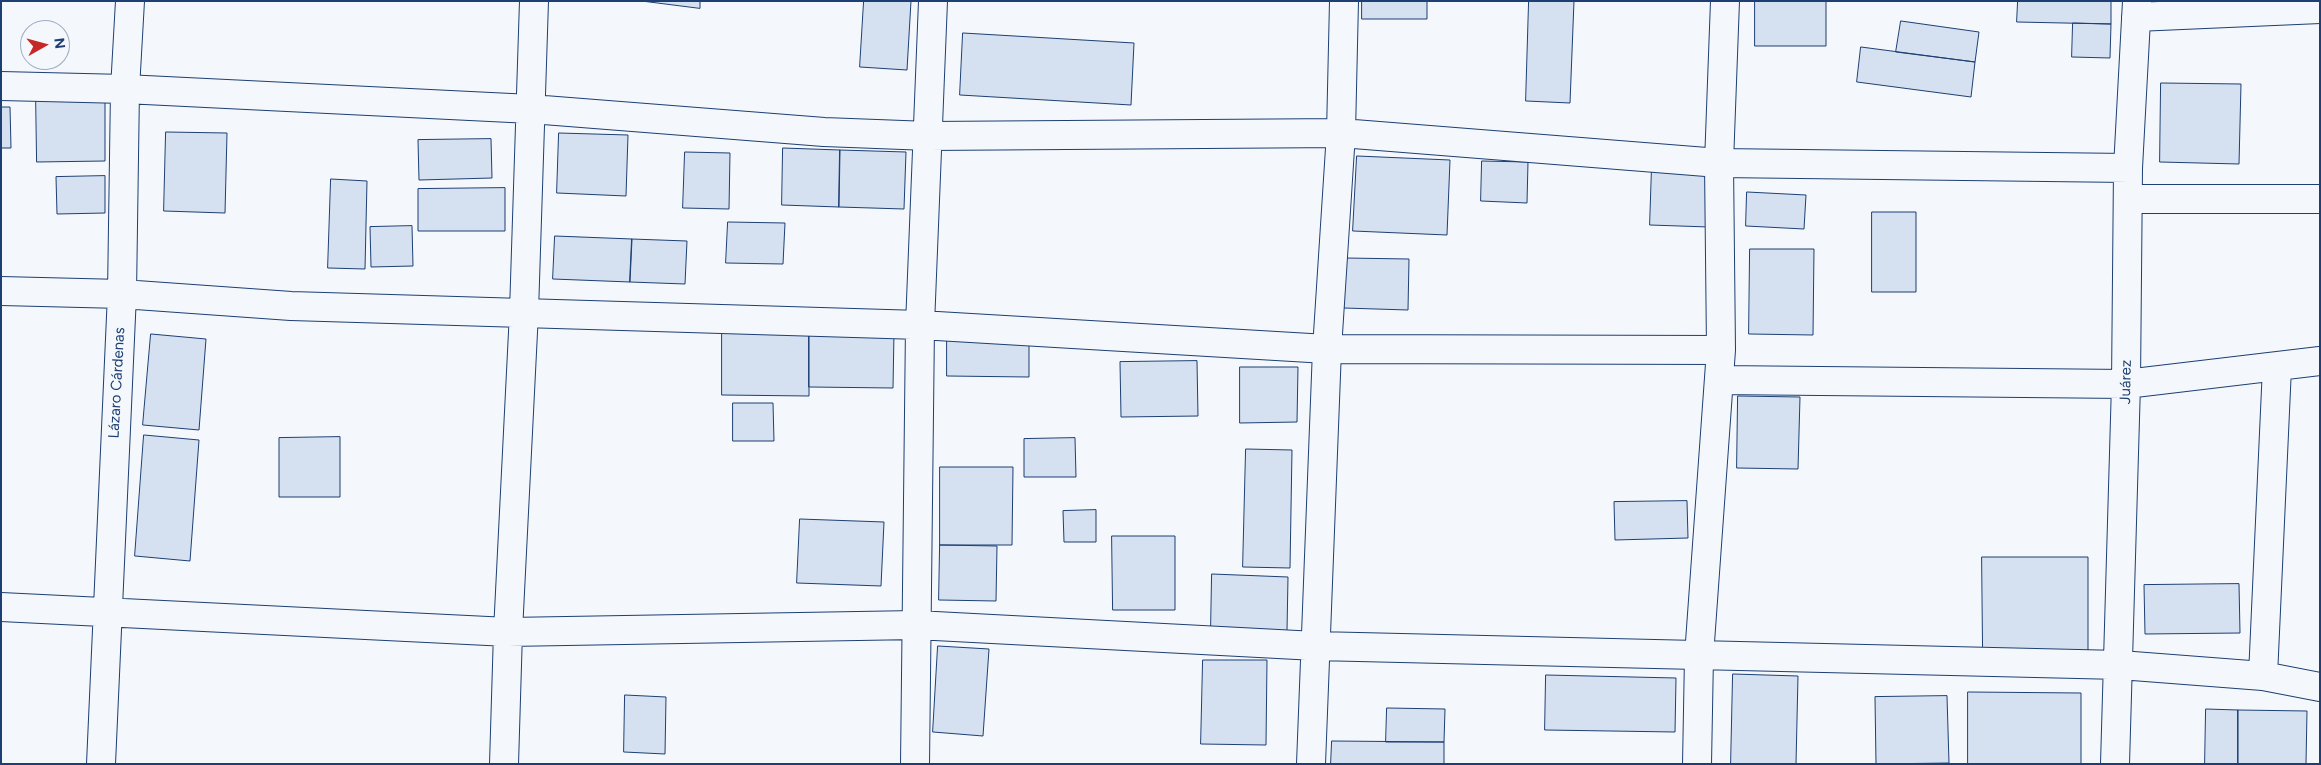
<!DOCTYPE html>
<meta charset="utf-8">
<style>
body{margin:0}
#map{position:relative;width:2321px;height:765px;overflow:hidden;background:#f4f7fb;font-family:Figtree,sans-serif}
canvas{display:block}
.frame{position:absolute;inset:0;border:2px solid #1d3f73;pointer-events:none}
.north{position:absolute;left:20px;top:20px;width:50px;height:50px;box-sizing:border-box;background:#f4f7fb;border:1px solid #9eadc5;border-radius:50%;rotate:83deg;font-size:14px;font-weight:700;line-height:20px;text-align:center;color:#1d3f73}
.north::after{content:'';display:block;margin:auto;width:18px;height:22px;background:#c62828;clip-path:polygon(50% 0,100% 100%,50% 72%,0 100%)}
</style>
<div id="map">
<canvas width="2321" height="765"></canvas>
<div class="frame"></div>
<div class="north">N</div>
</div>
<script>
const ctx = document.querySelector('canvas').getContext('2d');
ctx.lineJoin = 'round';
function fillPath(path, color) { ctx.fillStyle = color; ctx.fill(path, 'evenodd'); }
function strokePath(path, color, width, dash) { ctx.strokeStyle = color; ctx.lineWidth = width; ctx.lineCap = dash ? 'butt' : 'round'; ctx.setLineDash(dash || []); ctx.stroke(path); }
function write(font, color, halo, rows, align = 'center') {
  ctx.font = font + ' Figtree,sans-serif'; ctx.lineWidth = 4; ctx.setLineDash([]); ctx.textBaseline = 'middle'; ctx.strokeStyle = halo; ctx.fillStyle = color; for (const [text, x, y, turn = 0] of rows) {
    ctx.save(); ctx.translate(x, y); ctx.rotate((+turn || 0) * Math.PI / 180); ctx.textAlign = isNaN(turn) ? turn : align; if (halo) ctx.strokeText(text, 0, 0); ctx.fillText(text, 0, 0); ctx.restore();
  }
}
const building = new Path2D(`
 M642,1H700V8Z
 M864,1H911L907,70L860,67Z
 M1362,1H1427V19H1362Z
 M1529,1H1574L1570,103L1526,101Z
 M1755,1H1826V46H1755Z
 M2018,1H2111V24L2017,22Z
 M1901,21L1979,32L1975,62L1896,52Z
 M2073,23L2111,24L2110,58L2072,57Z
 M963,33L1134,43L1131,105L960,95Z
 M1861,47L1975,62L1971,97L1857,82Z
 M2161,83L2241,84L2239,164L2160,162Z
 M36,96H105V161L37,162Z
 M1,107H10L11,148H1Z
 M166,132L227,133L225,213L164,211Z
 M559,133L628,135L626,196L557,193Z
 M491,139L492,178L419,180L418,140Z
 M783,148L840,150L839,207L782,205Z
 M840,150L906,152L904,209L839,207Z
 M685,152L730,153L729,209L683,208Z
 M1357,156L1450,160L1447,235L1353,231Z
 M1482,161L1528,162L1527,203L1481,201Z
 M1652,165L1711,167L1709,227L1650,225Z
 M105,176V213L57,214L56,177Z
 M331,179L367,181L365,269L328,268Z
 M505,188V231H418V189Z
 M1747,192L1806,195L1804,229L1746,226Z
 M1872,212H1916V292H1872Z
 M728,222L785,223L783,264L726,263Z
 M412,226L413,266L371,267L370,227Z
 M555,236L632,239L630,282L553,279Z
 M632,239L687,241L685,284L630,282Z
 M1750,249H1814L1813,335L1749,334Z
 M1346,258L1409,259L1408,310L1344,308Z
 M722,331L809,332V396L722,395Z
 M809,332H894L893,388L809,387Z
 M151,334L206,339L199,430L143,425Z
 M947,340L1029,341V377L947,376Z
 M1197,361L1198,416L1121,417L1120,362Z
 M1240,367H1298L1297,422L1240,423Z
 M1738,396L1800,397L1798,469L1737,468Z
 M733,403H773L774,441H733Z
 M144,435L199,440L190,561L135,556Z
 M340,437V497H279V438Z
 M1075,438L1076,477H1024V439Z
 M1246,449L1292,450L1290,568L1243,567Z
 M940,467H1013L1012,545H940Z
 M1687,501L1688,538L1615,540L1614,502Z
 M1096,510V542H1064L1063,511Z
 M800,519L884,522L881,586L797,583Z
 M1112,536H1175V610H1113Z
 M940,545L997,546L996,601L939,600Z
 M1982,557H2088V653H1983Z
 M1212,574L1288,577L1287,631L1211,628Z
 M2239,584L2240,633L2145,634L2144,585Z
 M938,646L989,649L983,736L933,732Z
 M1203,660H1267L1266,745L1201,744Z
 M1733,674L1798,676L1796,764H1731Z
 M1546,675L1676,678L1675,732L1545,730Z
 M1968,692L2081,693V764H1968Z
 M625,695L666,697L665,754L624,752Z
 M1947,696L1949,763L1876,764L1875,697Z
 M1387,708L1445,709L1444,742H1386Z
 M2206,709L2238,710V764H2205Z
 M2238,710L2307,711L2306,764H2238Z
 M1332,741L1444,742V764H1331Z`);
fillPath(building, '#d5e0f0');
strokePath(building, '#1d3f73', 1);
const minor = new Path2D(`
 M2136,17L2320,9
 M1,86L125,89L531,109L824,132L929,136L1341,133L1719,163L2128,168
 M2130,199H2320
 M1,291L122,294L291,306L920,325L1327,349L1721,350
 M1719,380L2126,384L2320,361
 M1,607L508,632L916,625L1316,646L2120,665L2263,676L2320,687
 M2263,676L2277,367
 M101,764L122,294L125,89L130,1
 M504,764L508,632L524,312L534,1
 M915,764L920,325L933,1
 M1311,764L1327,349L1341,133L1344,1
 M1697,764L1699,656L1721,350L1719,163L1725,1
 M2115,764L2126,384L2128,168L2137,1`);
strokePath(minor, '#1d3f73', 30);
strokePath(minor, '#f4f7fb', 28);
write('15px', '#1d3f73', '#f4f7fb', [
 ["Juárez",2126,382,-89],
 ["Lázaro Cárdenas",117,383,-87]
]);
</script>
